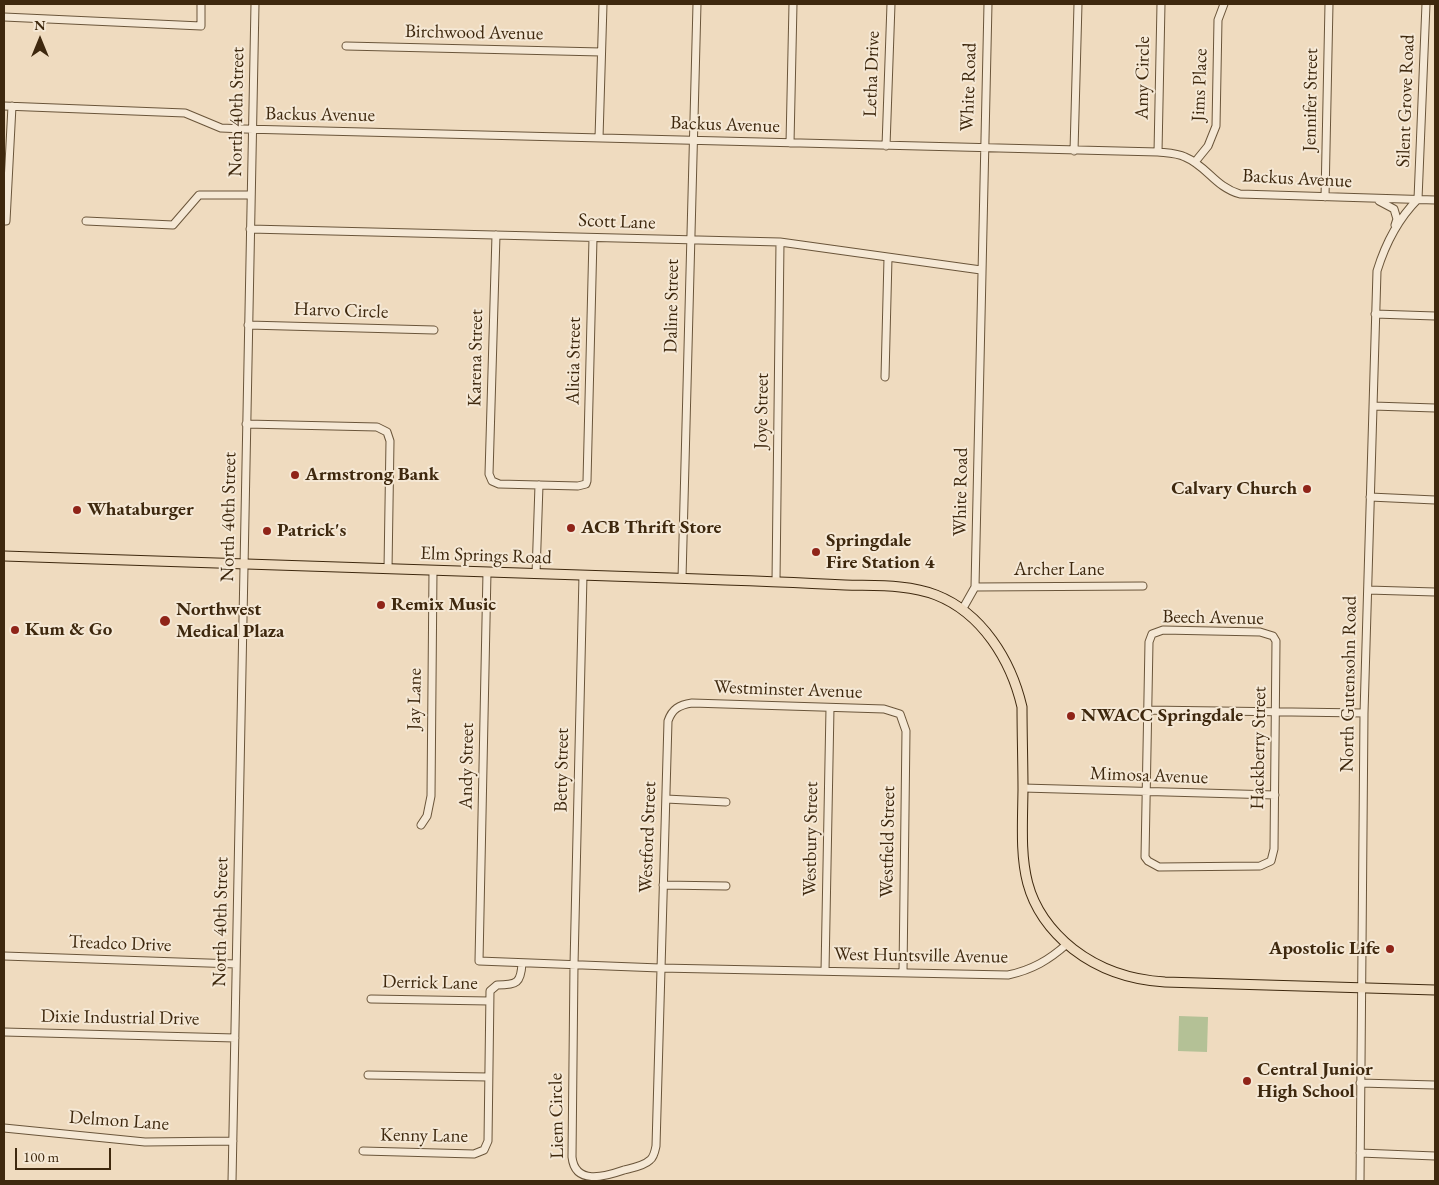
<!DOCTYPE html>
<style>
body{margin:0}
#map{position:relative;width:1439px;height:1185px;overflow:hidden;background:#efdbbf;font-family:"EB Garamond",serif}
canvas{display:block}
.frame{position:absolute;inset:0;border:5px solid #3e280e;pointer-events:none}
.north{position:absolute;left:15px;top:15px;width:50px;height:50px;-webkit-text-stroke:4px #f5e8d5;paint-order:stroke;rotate:0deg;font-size:14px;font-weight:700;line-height:20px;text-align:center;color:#3e280e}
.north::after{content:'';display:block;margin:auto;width:18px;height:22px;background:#3e280e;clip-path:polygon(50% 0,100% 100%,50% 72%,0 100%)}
.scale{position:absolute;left:15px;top:1148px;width:96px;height:22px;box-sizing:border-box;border:2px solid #3e280e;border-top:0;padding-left:6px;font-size:15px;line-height:18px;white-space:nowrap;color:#3e280e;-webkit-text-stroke:4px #f5e8d5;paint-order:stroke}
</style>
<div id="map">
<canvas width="1439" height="1185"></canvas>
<div class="frame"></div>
<div class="north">N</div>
<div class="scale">100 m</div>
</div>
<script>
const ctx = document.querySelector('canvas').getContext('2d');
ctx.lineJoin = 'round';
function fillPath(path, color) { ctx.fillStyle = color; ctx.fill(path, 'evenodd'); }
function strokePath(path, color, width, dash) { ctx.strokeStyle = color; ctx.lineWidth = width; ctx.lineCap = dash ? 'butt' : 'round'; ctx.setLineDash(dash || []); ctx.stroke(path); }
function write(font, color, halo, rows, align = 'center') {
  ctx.font = font + ' "EB Garamond",serif'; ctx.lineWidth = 4; ctx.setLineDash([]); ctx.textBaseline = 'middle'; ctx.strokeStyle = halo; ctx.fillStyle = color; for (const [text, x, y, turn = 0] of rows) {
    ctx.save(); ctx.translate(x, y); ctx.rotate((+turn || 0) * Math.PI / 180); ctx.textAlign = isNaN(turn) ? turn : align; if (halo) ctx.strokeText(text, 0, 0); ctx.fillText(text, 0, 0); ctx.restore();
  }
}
fillPath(new Path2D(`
 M1179,1016L1208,1017L1207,1052L1178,1051Z`), '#b4c196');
const minor = new Path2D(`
 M4,17L201,26V4
 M346,46L601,52
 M4,106L185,113L221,128L244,129L1158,152C1167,153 1177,153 1185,157C1207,166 1215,187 1240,194L1435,200
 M599,138L603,4
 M790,143L793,4
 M886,146L891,4
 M1074,151L1078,4
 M1158,152L1161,4
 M1195,162L1208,146L1216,126L1218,20L1224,4
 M1325,197L1329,4
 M1418,199L1426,4
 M1379,201L1394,209L1397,219L1395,225
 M4,221H6L12,106
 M86,221L173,225L199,195H251
 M250,229L780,242L981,270
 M496,235L489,474L492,481L499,484L578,486L586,484L587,481L593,238
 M1375,314L1435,316
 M248,325L434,330
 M885,377L888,258
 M1373,406L1435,408
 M246,424L377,427L387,432L390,441L388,569
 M1370,497L1435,500
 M487,572L479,961L660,968L1008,975C1032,970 1049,960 1067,944
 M536,574L539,485
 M583,575L574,965L572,1157C575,1185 604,1177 624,1170C632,1168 644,1166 650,1160C654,1157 655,1151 656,1146L668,721C672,709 679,705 692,703L884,709L900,714L906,731L903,972
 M682,578L697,4
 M776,581L780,242
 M975,587L1143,586
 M1368,590L1435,592
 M962,610L975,587L988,4
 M1163,630L1260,632L1273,636L1276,641L1274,849L1271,861L1260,866L1159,867L1148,861L1145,857L1149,642L1152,634Z
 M1147,710L1364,713
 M1023,788L1275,795
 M666,799L726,802
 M421,825L427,816L431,796L433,571
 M663,885L726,886
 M4,956L236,964
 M825,971L830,708
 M371,999L489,1001
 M4,1032L235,1038
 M368,1075L488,1077
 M1360,1083L1435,1085
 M4,1128L145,1142L233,1141
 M363,1151L474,1154L484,1150L488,1141L490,991L497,985C517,985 521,983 522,963
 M1360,1153L1435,1156
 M232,1181L255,4
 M1360,1181L1364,713L1377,271C1385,245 1398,219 1418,199`);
const major = new Path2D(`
 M4,556C226,563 449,571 671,578C729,580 787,582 845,585C875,586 908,584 936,595C982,613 1011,660 1022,707C1022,735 1023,763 1023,790C1022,856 1016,903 1073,949C1100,970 1130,980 1165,982L1435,990`);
strokePath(minor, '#6a553a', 9);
strokePath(major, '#3e280e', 11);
strokePath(minor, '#f5e8d5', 7);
strokePath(major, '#efdbbf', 9);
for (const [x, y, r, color] of [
 [295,475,5,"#8f2418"],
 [1307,489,5,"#8f2418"],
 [77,510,5,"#8f2418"],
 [571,528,5,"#8f2418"],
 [267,531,5,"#8f2418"],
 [816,552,5,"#8f2418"],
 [381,605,5,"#8f2418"],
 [165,621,6,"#8f2418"],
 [15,630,5,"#8f2418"],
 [1071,716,5,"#8f2418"],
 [1390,949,5,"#8f2418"],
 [1247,1081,5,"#8f2418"]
]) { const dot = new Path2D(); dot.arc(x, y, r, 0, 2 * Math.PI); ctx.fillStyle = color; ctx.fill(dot); strokePath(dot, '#f5e8d5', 2); }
write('19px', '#3e280e', '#f5e8d5', [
 ["Birchwood Avenue",474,33,1],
 ["Letha Drive",872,74,-88],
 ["Amy Circle",1143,78,-89],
 ["Jims Place",1200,85,-88],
 ["White Road",969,87,-88],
 ["Jennifer Street",1311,100,-89],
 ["Silent Grove Road",1406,101,-88],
 ["North 40th Street",237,112,-89],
 ["Backus Avenue",320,115,1],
 ["Backus Avenue",725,125,2],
 ["Backus Avenue",1297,179,3],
 ["Scott Lane",617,222,2],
 ["Daline Street",672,306,-89],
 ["Harvo Circle",341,311,2],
 ["Karena Street",476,358,-89],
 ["Alicia Street",574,361,-89],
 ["Joye Street",762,411,-89],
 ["White Road",961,492,-89],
 ["North 40th Street",229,517,-89],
 ["Elm Springs Road",486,556,2],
 ["Archer Lane",1059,570],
 ["Beech Avenue",1213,618,1],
 ["North Gutensohn Road",1349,684,-89],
 ["Westminster Avenue",788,690,2],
 ["Jay Lane",415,699,-89],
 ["Hackberry Street",1259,748,-89],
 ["Andy Street",467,766,-89],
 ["Betty Street",562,770,-89],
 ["Mimosa Avenue",1149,776,2],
 ["Westford Street",648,837,-88],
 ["Westbury Street",811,839,-89],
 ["Westfield Street",888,842,-89],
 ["North 40th Street",221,922,-89],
 ["Treadco Drive",120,944,2],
 ["West Huntsville Avenue",921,956,1],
 ["Derrick Lane",430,983,1],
 ["Dixie Industrial Drive",120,1018,1],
 ["Liem Circle",557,1116,-91],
 ["Delmon Lane",119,1121,4],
 ["Kenny Lane",424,1136,1]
]);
write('bold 19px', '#3e280e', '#f5e8d5', [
 ["Armstrong Bank",305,475],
 ["Calvary Church",1297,489,"right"],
 ["Whataburger",87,510],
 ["ACB Thrift Store",581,528],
 ["Patrick's",277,531],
 ["Springdale",826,541],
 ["Fire Station 4",826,563],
 ["Remix Music",391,605],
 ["Northwest",176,610],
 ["Medical Plaza",176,632],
 ["Kum & Go",25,630],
 ["NWACC Springdale",1081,716],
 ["Apostolic Life",1380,949,"right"],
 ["Central Junior",1257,1070],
 ["High School",1257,1092]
], 'left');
</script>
